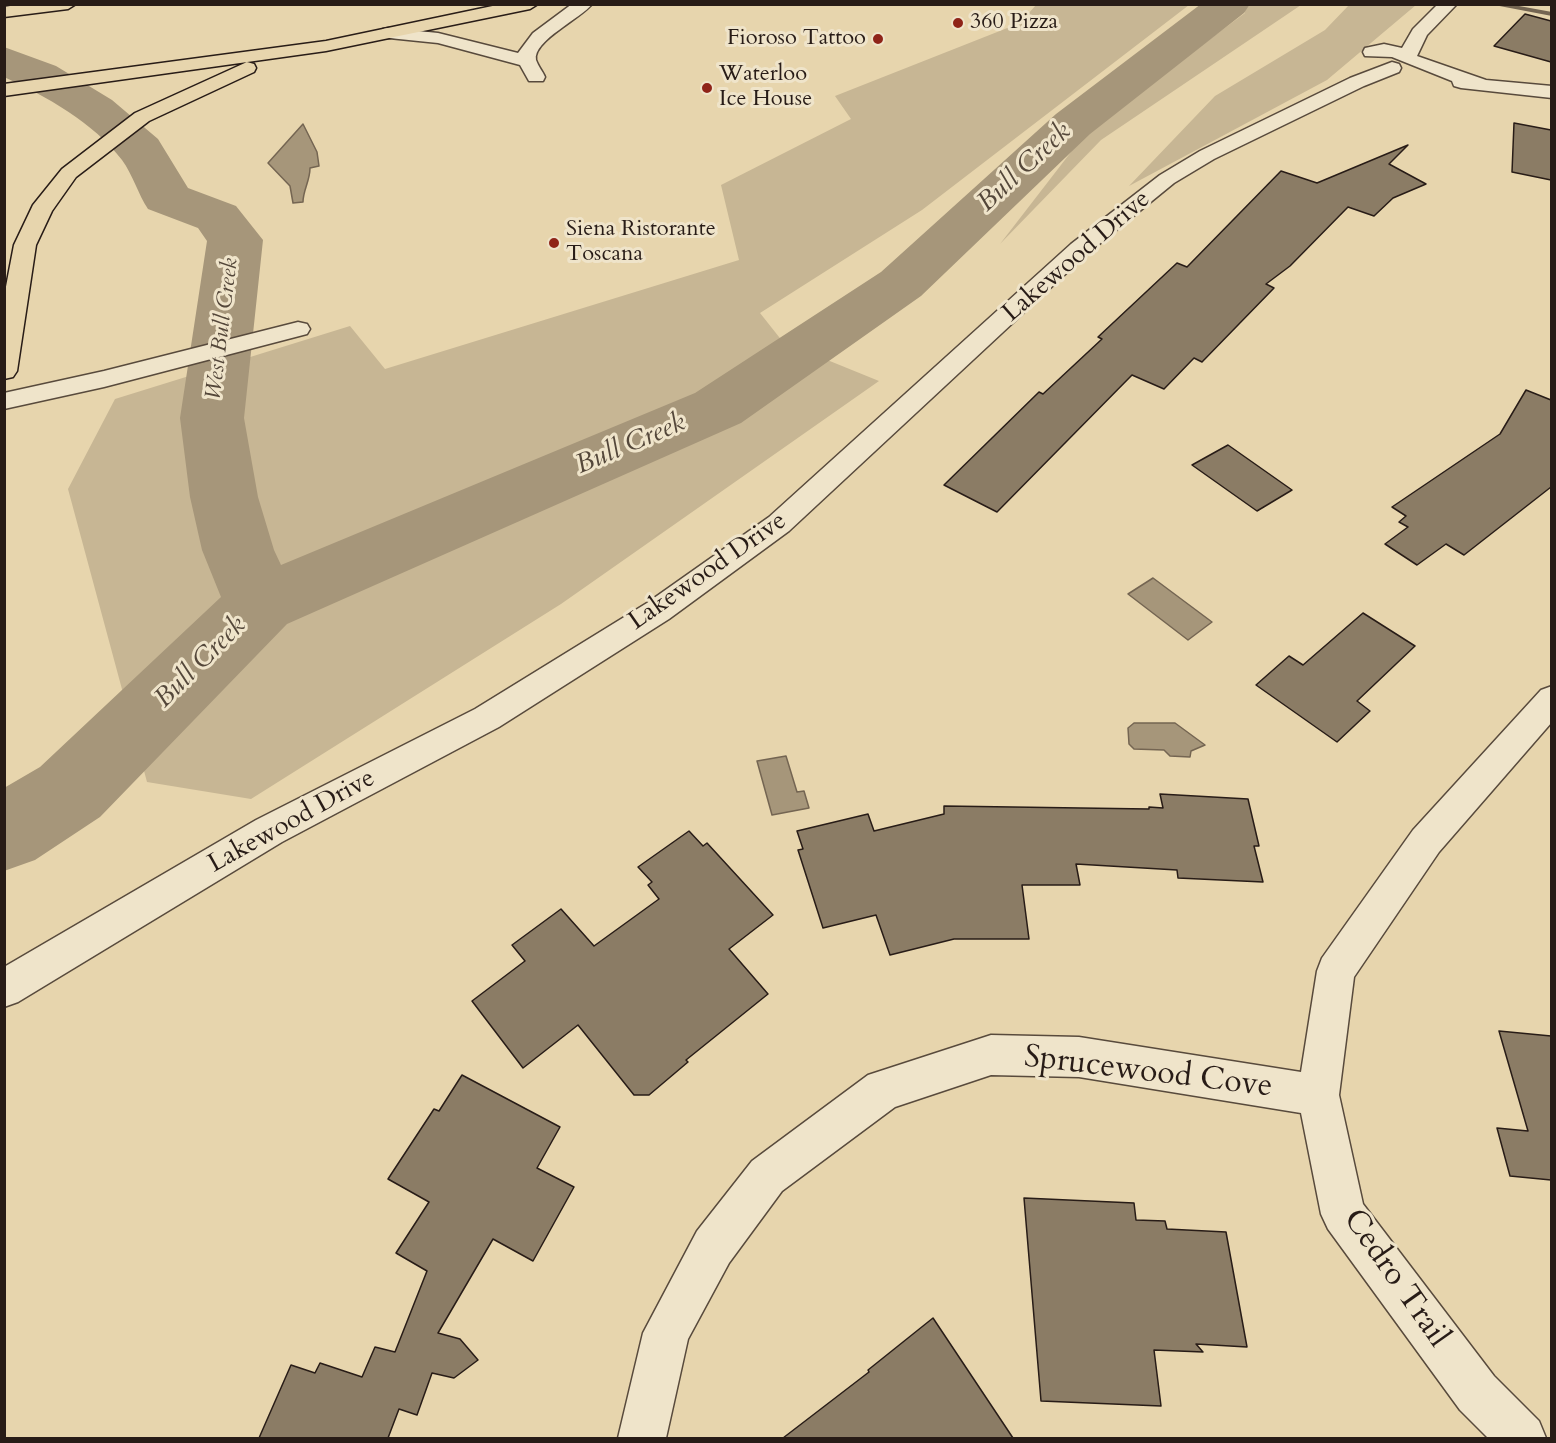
<!DOCTYPE html>
<style>
body{margin:0}
#map{position:relative;width:1556px;height:1443px;overflow:hidden;background:#e7d5ad;font-family:Cardo,serif}
canvas{display:block}
.frame{position:absolute;inset:0;border:6px solid #281c17;pointer-events:none}
</style>
<div id="map">
<canvas width="1556" height="1443"></canvas>
<div class="frame"></div>
</div>
<script>
const ctx = document.querySelector('canvas').getContext('2d');
ctx.lineJoin = 'round';
function fillPath(path, color) { ctx.fillStyle = color; ctx.fill(path, 'evenodd'); }
function strokePath(path, color, width, dash) { ctx.strokeStyle = color; ctx.lineWidth = width; ctx.lineCap = dash ? 'butt' : 'round'; ctx.setLineDash(dash || []); ctx.stroke(path); }
function write(font, color, halo, rows, align = 'center') {
  ctx.font = font + ' Cardo,serif'; ctx.lineWidth = 6; ctx.setLineDash([]); ctx.textBaseline = 'middle'; ctx.strokeStyle = halo; ctx.fillStyle = color; for (const [text, x, y, turn = 0] of rows) {
    ctx.save(); ctx.translate(x, y); ctx.rotate((+turn || 0) * Math.PI / 180); ctx.textAlign = isNaN(turn) ? turn : align; if (halo) ctx.strokeText(text, 0, 0); ctx.fillText(text, 0, 0); ctx.restore();
  }
}
fillPath(new Path2D(`
 M1350,4L1416,5L1327,80L1129,186L1215,96L1325,30Z
 M1036,5H1189L922,210L760,313L783,342L879,381L561,604L251,799L147,782L68,489L115,399L350,326L385,369L739,260L721,185L851,119L835,96L1020,23Z
 M1239,5H1301L1101,140L1000,244L1088,130L1245,13Z`), '#c7b694');
const water = new Path2D(`
 M303,124L317,152L319,166L310,168C310,181 303,190 303,202L293,203L290,186L268,163Z
 M1153,578L1212,622L1188,640L1128,594Z
 M1134,723H1175L1205,745L1191,751L1190,757L1170,756L1164,750L1134,749L1129,744L1128,728Z
 M786,756L797,792L804,791L809,808L772,815L757,761Z`);
fillPath(water, '#a6967a');
strokePath(water, '#746552', 1.5);
fillPath(new Path2D(`
 M1489,4H1508L1552,12V16Z`), '#746552');
fillPath(new Path2D(`
 M1201,4H1250L1244,13L1090,134L921,296L741,423L287,624L100,817L35,860L4,871V788L40,767L221,597L202,550L190,497L180,418L207,241L198,228L148,209C138,194 133,175 122,160C94,123 46,96 4,77V47L56,66L112,100L158,139L188,188L236,206L263,240L244,418L258,497L274,550L281,565L695,393L881,272L1056,114Z`), '#a6967a');
const building = new Path2D(`
 M1525,14L1551,21V62L1494,46Z
 M1514,123L1551,130V180L1512,172Z
 M1408,145L1389,164L1426,184L1393,198L1374,216L1348,207L1290,266L1266,284L1274,288L1202,362L1194,358L1164,389L1132,375L997,512L944,485L1039,392L1043,394L1102,339L1098,337L1177,263L1187,267L1281,171L1317,183Z
 M1526,390L1551,400V487L1464,555L1446,544L1417,565L1385,544L1408,527L1399,522L1406,516L1392,507L1500,434Z
 M1228,445L1292,490L1257,511L1192,465Z
 M1363,613L1415,646L1357,701L1370,711L1337,742L1256,685L1289,656L1303,665Z
 M1160,794L1248,799L1259,846H1254L1263,882L1178,878L1177,870L1076,864L1080,885H1022L1029,939H954L890,955L876,915L823,928L798,850L803,849L797,831L868,814L874,831L944,814V806L1149,809V807L1163,808Z
 M689,831L703,846L707,843L773,915L729,949L768,994L686,1060L688,1062L649,1095H634L578,1025L523,1068L472,1001L525,961L512,945L561,909L594,946L659,899L648,885L652,882L638,867Z
 M1499,1031L1551,1036V1180L1510,1176L1497,1128L1528,1131Z
 M462,1075L560,1127L537,1168L574,1187L533,1261L493,1239L438,1333L460,1339L478,1360L454,1378L432,1373L417,1415L399,1409L388,1438H259L291,1365L315,1373L320,1363L362,1377L375,1347L395,1352L427,1271L396,1253L429,1202L388,1179L434,1109L439,1111Z
 M1024,1198L1134,1203L1136,1220L1165,1221L1167,1229L1226,1232L1247,1347L1196,1344L1203,1352L1154,1350L1161,1406L1041,1401Z
 M933,1318L1013,1438H783L869,1372L868,1370Z`);
fillPath(building, '#8b7c65');
strokePath(building, '#281c17', 1.5);
const minor = new Path2D(`
 M572,4H592C582,18 532,41 536,60C538,66 543,72 545,77L543,81H529L520,65L438,43L389,38L383,37L380,33L383,29L389,28L438,33L518,53L533,33Z
 M1438,4H1457L1427,35L1417,56L1486,80L1552,86V98L1461,88L1454,86L1452,81L1392,57L1365,56L1363,52L1365,48L1384,44L1402,48L1413,29Z
 M1392,62L1399,64L1401,68L1399,72L1364,86L1214,159L1174,183L1087,254L789,531L669,619L499,727L282,842L18,1002L4,1007V967L256,820L475,709L647,603L769,517L1071,244L1160,175L1200,151L1350,78Z
 M298,322L307,324L310,329L307,334L104,387L4,409V393L104,371Z
 M1552,686V722L1439,852L1354,977L1339,1095L1363,1204L1494,1376L1539,1421L1546,1438H1488L1460,1410L1328,1229L1321,1214L1301,1113L1079,1077L991,1075L895,1107L782,1191L729,1263L688,1339L666,1438H618L643,1333L697,1231L752,1161L868,1075L991,1035L1079,1037L1301,1072L1317,971L1322,958L1413,830L1541,690Z`);
const highway = new Path2D(`
 M22,4H76L68,9L4,17V7Z
 M502,4H538L530,9L326,51L4,96V84L326,41Z
 M247,62L254,64L256,68L254,72L149,121L76,177L52,211L36,245L17,371L13,377L4,379V297L14,245L33,205L62,169L135,113Z`);
strokePath(minor, '#584a3c', 3);
strokePath(highway, '#281c17', 3);
fillPath(minor, '#efe4ca');
fillPath(highway, '#e7d5ad');
for (const [x, y, r, color] of [
 [958,23,6,"#8f2418"],
 [878,39,6,"#8f2418"],
 [707,88,6,"#8f2418"],
 [554,243,6,"#8f2418"]
]) { const dot = new Path2D(); dot.arc(x, y, r, 0, 2 * Math.PI); ctx.fillStyle = color; ctx.fill(dot); strokePath(dot, '#efe4ca', 2); }
write('22px', '#281c17', '#efe4ca', [
 ["360 Pizza",970,23],
 ["Fioroso Tattoo",866,39,"right"],
 ["Waterloo",719,75],
 ["Ice House",719,100],
 ["Siena Ristorante",566,230],
 ["Toscana",566,255]
], 'left');
write('italic 22px', '#54473a', '#efe4ca', [
 ["West Bull Creek",223,329,-83]
]);
write('26px', '#281c17', '#efe4ca', [
 ["Lakewood Drive",1077,257,-41],
 ["Lakewood Drive",708,572,-35],
 ["Lakewood Drive",292,822,-29]
]);
write('italic 27px', '#54473a', '#efe4ca', [
 ["Bull Creek",1025,168,-43],
 ["Bull Creek",631,445,-23],
 ["Bull Creek",201,663,-45]
]);
write('32px', '#281c17', '#efe4ca', [
 ["Sprucewood Cove",1148,1073,7],
 ["Cedro Trail",1395,1279,55]
]);
</script>
